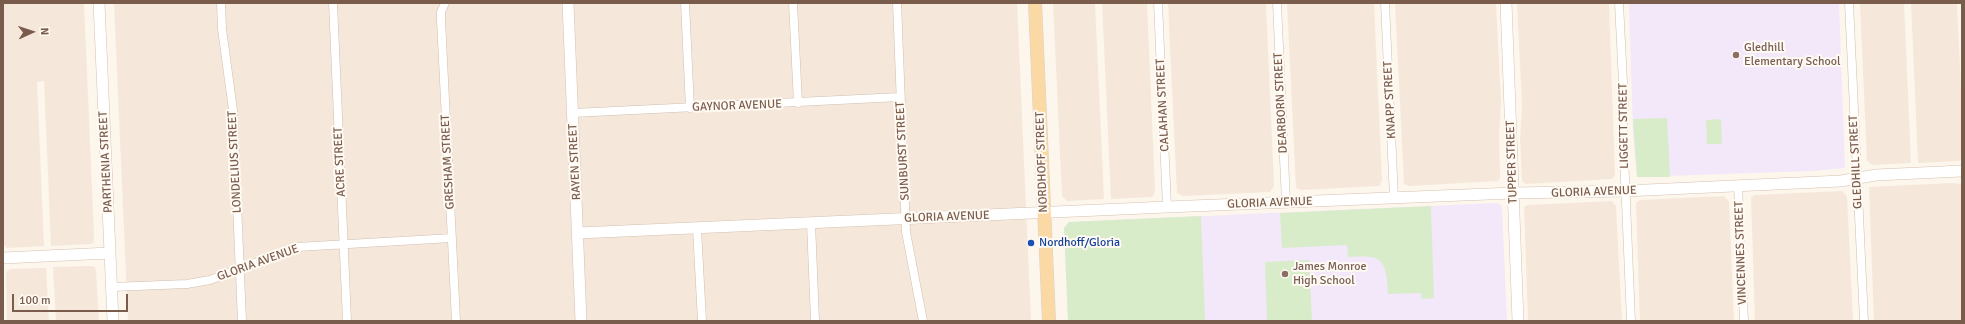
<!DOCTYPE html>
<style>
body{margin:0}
#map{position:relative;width:1965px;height:324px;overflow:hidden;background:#fdf6ec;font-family:Signika,sans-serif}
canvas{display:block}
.frame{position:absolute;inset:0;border:4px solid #7a5c4d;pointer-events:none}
.north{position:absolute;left:12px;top:12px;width:40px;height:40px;-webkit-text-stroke:3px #fffaf3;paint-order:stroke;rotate:87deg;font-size:11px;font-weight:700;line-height:16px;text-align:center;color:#7a5c4d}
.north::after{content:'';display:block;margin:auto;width:14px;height:18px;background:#7a5c4d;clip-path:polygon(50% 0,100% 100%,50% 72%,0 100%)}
.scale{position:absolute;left:12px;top:294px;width:116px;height:18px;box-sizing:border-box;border:2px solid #7a5c4d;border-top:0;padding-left:5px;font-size:12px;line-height:14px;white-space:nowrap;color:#7a5c4d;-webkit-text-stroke:3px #fffaf3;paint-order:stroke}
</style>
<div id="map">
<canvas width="1965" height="324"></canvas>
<div class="frame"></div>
<div class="north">N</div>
<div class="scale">100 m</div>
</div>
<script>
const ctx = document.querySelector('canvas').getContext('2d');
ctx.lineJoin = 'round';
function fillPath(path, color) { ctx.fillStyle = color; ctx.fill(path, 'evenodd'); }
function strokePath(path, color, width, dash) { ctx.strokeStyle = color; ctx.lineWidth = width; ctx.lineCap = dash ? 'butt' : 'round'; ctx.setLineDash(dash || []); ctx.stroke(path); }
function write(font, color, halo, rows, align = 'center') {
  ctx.font = font + ' Signika,sans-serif'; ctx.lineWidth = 4; ctx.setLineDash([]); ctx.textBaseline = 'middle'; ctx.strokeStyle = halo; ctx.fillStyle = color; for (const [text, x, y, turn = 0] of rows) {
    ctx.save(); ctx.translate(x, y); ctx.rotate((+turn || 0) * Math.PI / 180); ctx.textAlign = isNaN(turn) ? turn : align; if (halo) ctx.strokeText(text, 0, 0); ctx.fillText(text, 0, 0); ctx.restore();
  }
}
fillPath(new Path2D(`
 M3,3H84L94,236L93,243L91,244L51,246L44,81L37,82L44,246L7,248L4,245Z
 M114,3H1017L1031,321H128Z
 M1053,3H1095L1104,199L1067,201L1062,196Z
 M1102,3H1147L1155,189L1154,195L1151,197L1111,199Z
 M1168,3H1266L1274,186L1270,192L1183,196L1177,193Z
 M1287,3H1374L1382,181L1379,186L1301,190L1296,188Z
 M1395,3H1496L1501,102L1499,136L1500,177L1498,181L1409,186L1404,184Z
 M1517,3H1609L1615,174L1612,179L1526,184L1522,181L1520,139L1522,105Z
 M1860,3H1904L1911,163L1872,165L1867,161Z
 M1911,3H1957L1962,111V159L1959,161L1918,163Z
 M1952,183L1962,184V321H1874L1869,187Z
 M1842,191L1847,196L1853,321H1755L1751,197L1755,195Z
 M1724,196L1729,201L1734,321H1640L1636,203L1640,200Z
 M1612,201L1616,206L1622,321H1528L1524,207L1528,205Z
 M89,266L95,267L96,271L99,321H56L53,267Z
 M46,268L49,321H7L6,272L10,269Z`), '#f5e8da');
fillPath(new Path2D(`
 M1629,3H1839L1845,168L1812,171L1637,177L1633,132Z
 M1497,203L1500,204L1502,207L1507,321H1068L1064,228L1069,222Z`), '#f3e8fa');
fillPath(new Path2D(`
 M1667,118L1670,177H1637L1633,119Z
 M1721,119L1722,144H1707L1706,120Z
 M1431,206L1434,298L1422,299L1421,293L1388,294C1386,258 1383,255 1348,257L1347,245L1282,248L1280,213Z
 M1201,216L1205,321H1068L1064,228L1069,222Z
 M1309,260L1312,321H1267L1265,262Z`), '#d8ecc9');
const street = new Path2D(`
 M221,3L222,29L233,110L242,321
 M333,3L347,321
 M445,3L441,12V20L456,321
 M685,3L690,108
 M793,3L798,103
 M897,3L906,232L923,321
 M1158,3L1167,207
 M1277,3L1286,202
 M1385,3L1394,198
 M1619,3L1624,103L1623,132L1631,321
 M1849,3L1864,321
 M573,113L900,97
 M1738,185L1744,321
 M811,223L815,321
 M697,229L702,321
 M112,287L187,284L210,280L297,247L452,238`);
const secondary = new Path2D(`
 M99,3L113,321
 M568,3L581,321
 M1506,3L1518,321
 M578,233L1167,207L1513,193L1625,191L1841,181L1876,175L1962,171
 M3,258L110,253`);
const primary = new Path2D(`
 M1035,3L1049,321`);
strokePath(street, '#d1beb0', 9);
strokePath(secondary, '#d6c0b0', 12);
strokePath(primary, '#dad1cd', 14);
strokePath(street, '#fff', 8);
strokePath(secondary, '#fff', 11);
strokePath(primary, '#fbd9a5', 13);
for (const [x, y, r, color] of [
 [1736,55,4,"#8d6e63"],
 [1031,243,4,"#1a4fb4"],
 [1285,274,4,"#8d6e63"]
]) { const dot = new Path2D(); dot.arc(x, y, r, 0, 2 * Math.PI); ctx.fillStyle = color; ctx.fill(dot); strokePath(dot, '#fffaf3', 1.5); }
write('12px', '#785e54', '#fffaf3', [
 ["Gledhill",1744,48],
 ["Elementary School",1744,62],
 ["James Monroe",1293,267],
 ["High School",1293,281]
], 'left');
write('12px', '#7a5c4d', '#fffaf3', [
 ["KNAPP STREET",1390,100,-93],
 ["DEARBORN STREET",1281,103,-93],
 ["CALAHAN STREET",1163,105,-93],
 ["GAYNOR AVENUE",737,106,-2],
 ["LIGGETT STREET",1624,126,-91],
 ["SUNBURST STREET",903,151,-93],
 ["PARTHENIA STREET",106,162,-93],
 ["LONDELIUS STREET",235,162,-93],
 ["ACRE STREET",340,162,-93],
 ["GRESHAM STREET",448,162,-93],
 ["RAYEN STREET",575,162,-93],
 ["NORDHOFF STREET",1042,162,-92],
 ["TUPPER STREET",1512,162,-92],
 ["GLEDHILL STREET",1856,162,-93],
 ["GLORIA AVENUE",1594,192,-2],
 ["GLORIA AVENUE",1270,203,-2],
 ["GLORIA AVENUE",947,217,-2],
 ["VINCENNES STREET",1741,253,-92],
 ["GLORIA AVENUE",258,263,-20]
]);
write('12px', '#164399', '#fffaf3', [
 ["Nordhoff/Gloria",1039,243]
], 'left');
</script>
